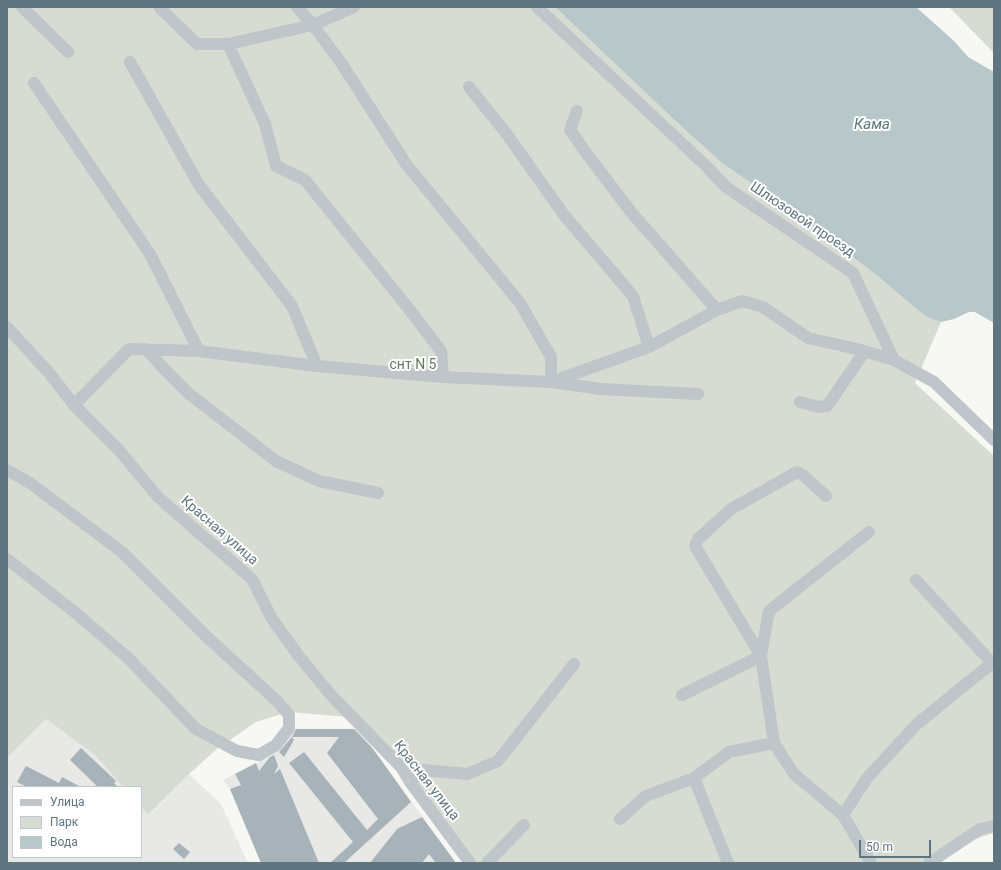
<!DOCTYPE html>
<meta charset="utf-8">
<style>
body{margin:0}
#map{position:relative;width:1001px;height:870px;overflow:hidden;background:#f7f7f3;font-family:Roboto,sans-serif}
canvas{display:block}
.frame{position:absolute;inset:0;border:8px solid #5f7681;pointer-events:none}
.legend{position:absolute;left:12px;top:786px;width:130px;height:72px;box-sizing:border-box;background:#fff;border:1px solid #bfc8cd;margin:0;padding:5px 7px;list-style:none;font-size:12px;color:#5f7681}
.legend li{display:flex;align-items:center;gap:8px;height:20px}
.legend b{width:20px;border:1px solid #bfc8cd}
.scale{position:absolute;left:859px;top:840px;width:72px;height:18px;box-sizing:border-box;border:2px solid #5f7681;border-top:0;padding-left:5px;font-size:12px;line-height:14px;white-space:nowrap;color:#5f7681;-webkit-text-stroke:3px #fff;paint-order:stroke}
</style>
<div id="map">
<canvas width="1001" height="870"></canvas>
<div class="frame"></div>
<ul class="legend">
<li><b style="height:5px;background:#bfc5c8"></b>Улица</li>
<li><b style="height:11px;background:#d7dcd2"></b>Парк</li>
<li><b style="height:11px;background:#b7c7ca"></b>Вода</li>
</ul>
<div class="scale">50 m</div>
</div>
<script>
const ctx = document.querySelector('canvas').getContext('2d');
ctx.lineJoin = 'round';
function fillPath(path, color) { ctx.fillStyle = color; ctx.fill(path, 'evenodd'); }
function strokePath(path, color, width, dash) { ctx.strokeStyle = color; ctx.lineWidth = width; ctx.lineCap = dash ? 'butt' : 'round'; ctx.setLineDash(dash || []); ctx.stroke(path); }
function write(font, color, halo, rows, align = 'center') {
  ctx.font = font + ' Roboto,sans-serif'; ctx.lineWidth = 4; ctx.setLineDash([]); ctx.textBaseline = 'middle'; ctx.strokeStyle = halo; ctx.fillStyle = color; for (const [text, x, y, turn = 0] of rows) {
    ctx.save(); ctx.translate(x, y); ctx.rotate((+turn || 0) * Math.PI / 180); ctx.textAlign = isNaN(turn) ? turn : align; if (halo) ctx.strokeText(text, 0, 0); ctx.fillText(text, 0, 0); ctx.restore();
  }
}
fillPath(new Path2D(`
 M46,719L96,756L123,787H13V857H141V807L149,815L189,774L221,804L248,863H7V758Z
 M293,729H359L456,863H261L230,789L223,780L272,755Z`), '#e8e8e7');
fillPath(new Path2D(`
 M7,7H555L682,127L722,163L796,214L879,277L915,308L927,317L941,322L915,383L994,456V833L966,842L933,863H473L360,718L288,712L256,722L217,749L189,774L148,815L141,807V787H123L96,756L46,719L7,758Z
 M949,7H994V53Z`), '#d7dcd2');
fillPath(new Path2D(`
 M555,7H916L954,41L968,57L994,72V323L975,312H969L954,319L941,322L927,317L915,308L879,277L796,214L722,163L682,127Z`), '#b7c7ca');
fillPath(new Path2D(`
 M296,729H354L373,749L411,802L344,863H330L353,842L289,763L304,752L367,830L378,819L327,753L339,737H292Z
 M292,737L294,740L284,757L279,752Z
 M81,748L116,781L114,783L118,787H98L70,760Z
 M274,755L278,766L274,774L280,769L319,863H261L230,789L241,785L235,774L256,763L259,771L270,757Z
 M26,766L59,783L62,777L81,787H27L17,782Z
 M422,817L456,863H436L429,854L422,863H370L397,829Z
 M179,843L190,852L184,859L173,849Z`), '#a7b3b8');
strokePath(new Path2D(`
 M22,7L68,52
 M159,7L197,44H228L313,25L354,7
 M297,7L313,25L342,64L406,164L520,303L551,357V382L601,389L698,394
 M537,7L706,166L726,187L853,273L894,360L934,382L994,440
 M228,44L265,124L276,166L305,180L409,309L441,351L443,377
 M130,62L199,185L292,306L317,366
 M34,83L150,254L199,351
 M469,87L506,133L564,215L633,296L649,347
 M577,111L570,130L587,154L631,212L717,310
 M7,327L50,374L74,405L118,449L158,497L252,579L272,619L298,655L330,694L401,767L410,782L470,863
 M146,349L166,371L188,393L276,461L319,481L378,493
 M800,402L818,407L827,406L865,351
 M74,405L129,349L199,351L317,366L443,377L551,382L649,347L717,310L742,301L763,307L808,338L857,349L894,360
 M7,470L30,483L122,552L207,637L278,702L289,715V728L276,745L259,755L237,751L196,729L128,658L77,614L7,559
 M869,532L769,611L761,656L774,743L794,774L843,815L871,863
 M682,695L761,656L695,546L698,539L731,509L797,472L803,475L826,496
 M694,778L728,863
 M410,782L423,770L467,774L498,761L574,664
 M843,815L867,778L917,724L992,663L916,580
 M620,819L646,796L694,778L729,752L774,743
 M487,863L524,825
 M929,863L980,829L994,826`), '#bfc5c8', 12);
write('14px', '#5f7681', '#fff', [
 ["Шлюзовой проезд",802,220,34],
 ["Красная улица",219,531,41],
 ["Красная улица",426,781,52]
]);
write('14px', '#66795f', '#fff', [
 ["снт N 5",413,365]
]);
write('italic 15px', '#5a767c', '#fff', [
 ["Кама",872,125]
]);
</script>
